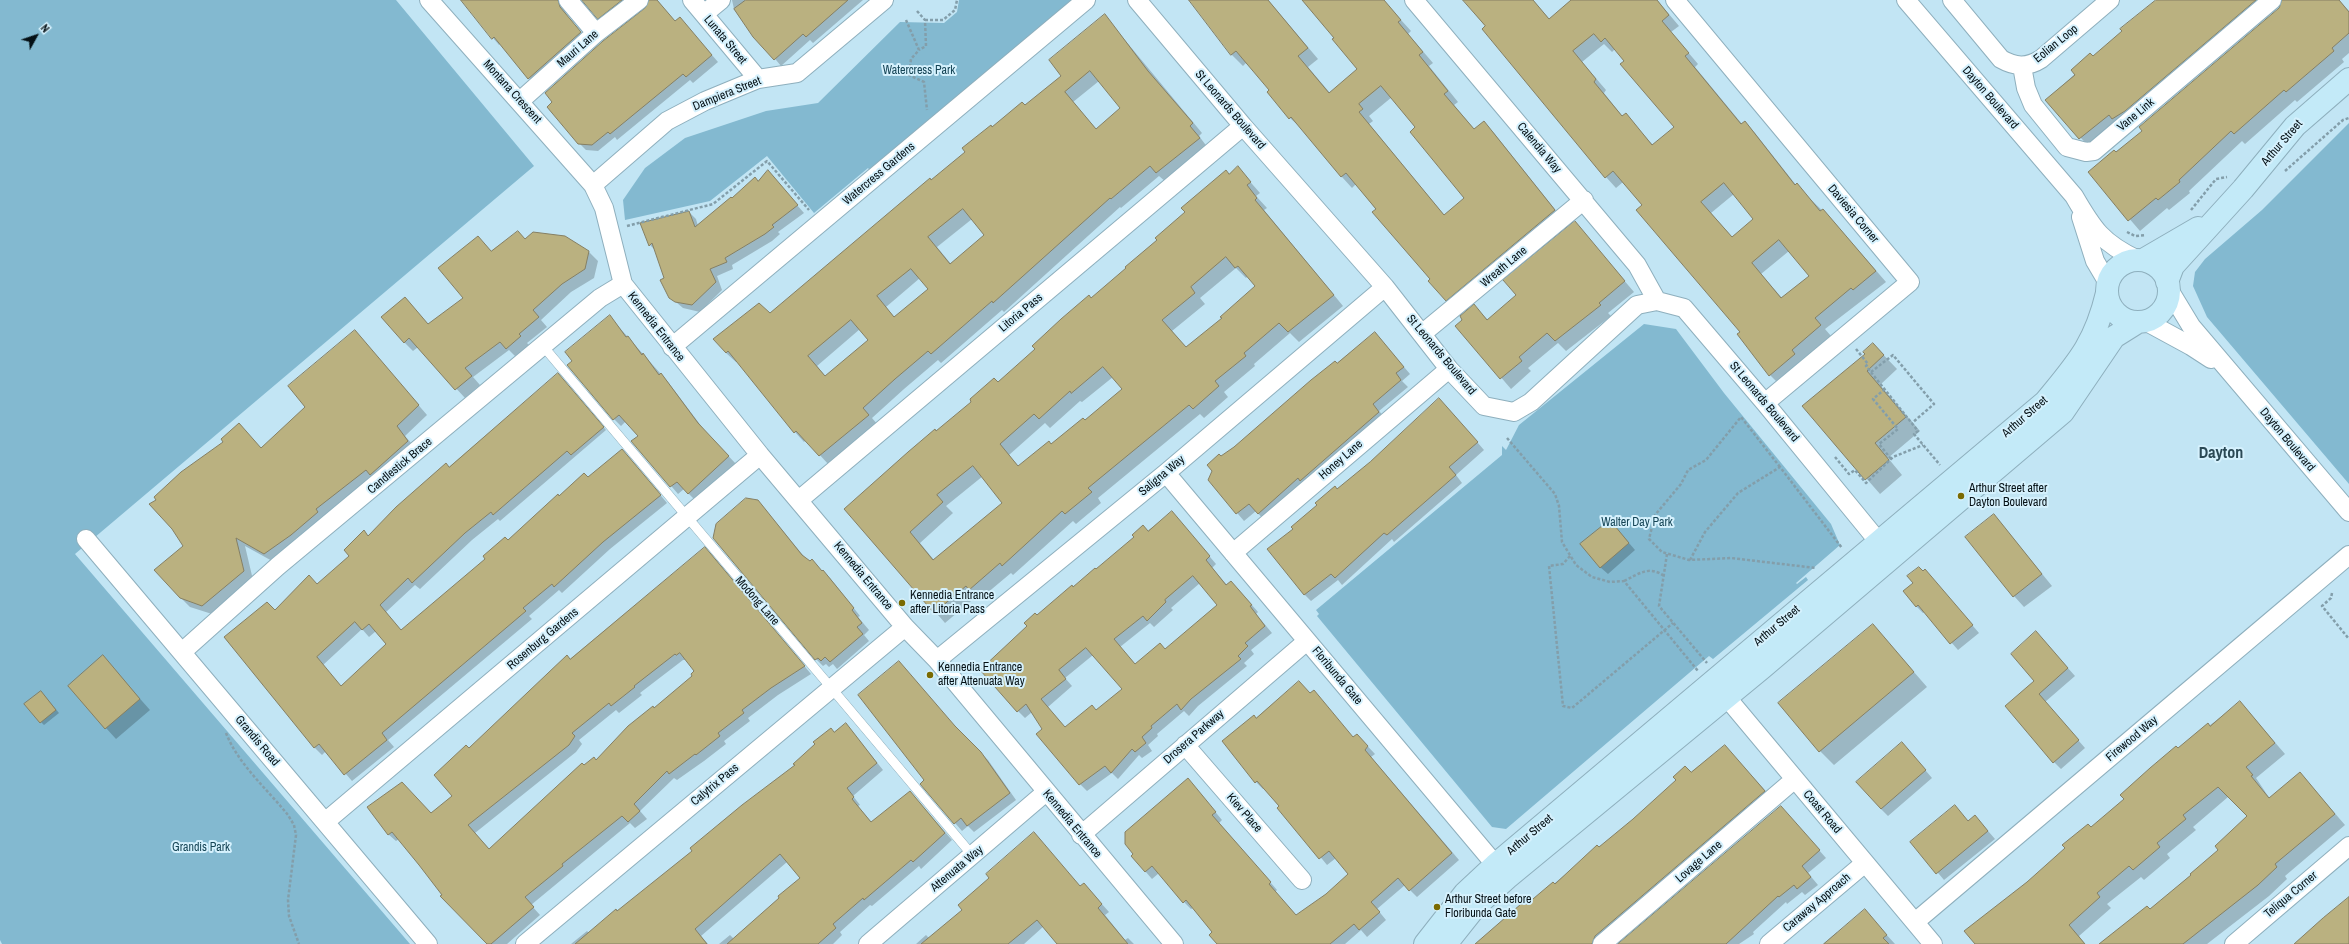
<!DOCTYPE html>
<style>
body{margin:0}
#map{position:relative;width:2349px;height:944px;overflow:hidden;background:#c2e5f4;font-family:"Archivo Narrow",sans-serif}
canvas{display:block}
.north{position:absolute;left:16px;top:16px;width:40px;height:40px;-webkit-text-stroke:3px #d5f1fd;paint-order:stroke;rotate:50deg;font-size:11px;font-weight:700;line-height:16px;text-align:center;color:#051015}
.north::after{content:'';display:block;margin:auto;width:14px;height:18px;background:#051015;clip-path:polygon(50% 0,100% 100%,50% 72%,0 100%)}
</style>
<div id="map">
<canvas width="2349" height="944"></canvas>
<div class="north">N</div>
</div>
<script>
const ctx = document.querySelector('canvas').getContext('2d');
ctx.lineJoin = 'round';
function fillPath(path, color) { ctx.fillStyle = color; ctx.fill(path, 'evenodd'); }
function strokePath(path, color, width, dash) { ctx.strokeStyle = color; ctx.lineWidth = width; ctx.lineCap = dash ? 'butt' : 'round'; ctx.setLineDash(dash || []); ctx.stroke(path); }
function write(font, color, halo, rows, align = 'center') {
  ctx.font = font + ' "Archivo Narrow",sans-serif'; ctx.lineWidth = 4; ctx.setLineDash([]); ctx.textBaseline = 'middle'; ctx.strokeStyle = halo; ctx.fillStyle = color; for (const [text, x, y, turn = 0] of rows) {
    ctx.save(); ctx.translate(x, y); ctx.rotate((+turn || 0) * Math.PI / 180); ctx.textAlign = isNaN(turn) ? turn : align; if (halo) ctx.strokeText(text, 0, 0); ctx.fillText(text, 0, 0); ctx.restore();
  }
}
fillPath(new Path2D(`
 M0,0H396L534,166L75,554L410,944H2L0,940Z
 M959,0H1077L872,173L868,168L814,213L767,156L710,201L625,220L623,200L645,168L685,138L766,111L818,103L900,22L944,23L957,12Z
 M2349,123V484L2207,317L2193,286L2195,272L2205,259L2262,210Z
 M1644,324L1676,329L1724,393L1831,524L1840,545L1796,583L1797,584L1806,577L1808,580L1713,659L1709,656L1506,829L1492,827L1317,616L1319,614L1316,610L1502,455V446L1506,450L1519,425Z`), '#83b9d0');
fillPath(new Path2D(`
 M462,0H566L564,4L566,14L587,39L535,85L500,44L499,45L493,38Z
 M583,0H636L605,24Z
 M650,0H657L675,22L686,25L718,62L693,83L690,80L617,140L615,137L598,151L586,150L579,143Z
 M732,0H863L813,43L810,40L781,66L734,9Z
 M1190,0H1268L1318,59L1308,67L1330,93L1358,69L1336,38L1303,0H1383L1411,31L1408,34L1433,63L1429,66L1458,102L1454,105L1475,130L1484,123L1494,133L1565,222L1457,311L1446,300L1356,184L1352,188L1342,177L1301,128L1290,118L1268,92L1271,90L1247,62L1243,66L1232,55ZM1392,97L1416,127L1466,198L1445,216L1369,124L1373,121L1369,116Z
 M1464,0H1533L1550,20L1571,0H1657L1679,26L1671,32L1698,64L1695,67L1742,124L1745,122L1755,133L1796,185L1833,221L1886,282L1825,329L1831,336L1780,385L1770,375L1741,332L1643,206L1623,182L1616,188L1606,177L1483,29L1486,26ZM1604,44L1612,52L1615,49L1625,61L1675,127L1653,145L1626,115L1623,117L1604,93L1606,90L1582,62ZM1734,194L1755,219L1732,237L1711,213ZM1789,251L1811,276L1782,298L1761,274Z
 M2157,0H2339L2349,11V53L2342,59L2344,62L2297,102L2295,100L2245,144L2242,141L2189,191L2190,193L2169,210L2167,208L2140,231L2089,172L2144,131L2280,9L2283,1L2276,2L2092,150L2046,100Z
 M1105,16L1202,133L1199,136L1208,148L1166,182L1159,176L1121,208L1120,207L1004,312L1002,310L941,363L938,360L904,389L872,418L878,425L829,465L806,440L804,442L795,432L737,361L736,362L726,353L770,314L967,152L992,128L1025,106L1063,76ZM1099,81L1121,108L1097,130L1073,102ZM972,219L985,235L951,264L937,247ZM920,278L929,290L895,318L886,307ZM860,329L869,340L826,377L817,366Z
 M1238,168L1260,193L1256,196L1267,208L1264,210L1343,306L1299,342L1290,333L1254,364L1255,366L1224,392L1228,397L1204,418L1200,414L1098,498L1101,503L1076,524L1073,521L1013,575L1011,573L980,599L977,596L945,623L846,509L998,383ZM1236,268L1246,278L1248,276L1257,286L1223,318L1186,348L1172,331L1205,304L1200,298ZM1113,377L1123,389L1085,421L1019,467L1009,455L1045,423L1050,428L1080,401L1082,402ZM983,476L1004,503L934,560L920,543L953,513L946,506Z
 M768,172L804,213L778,232L780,234L772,241L732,265L733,269L717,276L722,290L700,312L683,308L670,297L656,251L650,245L641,224L689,212L696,219L698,226L758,182Z
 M1575,223L1634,292L1608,313L1611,316L1566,351L1558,343L1528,368L1531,371L1511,389L1457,326L1474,306L1488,320L1517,295Z
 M478,237L492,252L525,240L589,252L598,261L594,278L571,292L541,320L547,327L527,343L529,345L516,357L509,350L473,377L480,385L465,398L418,347L413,351L404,342L405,298L429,325L465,298Z
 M610,317L668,382L705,431L736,464L695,500L684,489L678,494L633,441L639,436L626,421L621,426L614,419Z
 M355,331L427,415L405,436L417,450L274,562L245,546L253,580L212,614L190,607L180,597L184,547L261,449L307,407Z
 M1375,333L1410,374L1402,381L1408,387L1379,411L1386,419L1265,521L1256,511L1244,521L1209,480L1221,458Z
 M1873,344L1897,369L1880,385L1920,431L1888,458L1902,475L1880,494L1804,407L1866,354Z
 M565,382L606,430L500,521L498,519L472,540L420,589L415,585L386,612L401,631L559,497L588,478L629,457L667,503L610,549L562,593L559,590L529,616L532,619L388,740L394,747L352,781L326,751L322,755L315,748L225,638L275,611L317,585L449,468ZM362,629L369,637L376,631L387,645L341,687L323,665Z
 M1446,406L1484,450L1456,475L1462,483L1394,542L1392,539L1342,585L1338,580L1311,601L1304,594L1294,529L1338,490Z
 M758,501L807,560L830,578L860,616L858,617L869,630L864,635L869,641L837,669L833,664L829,667L826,664L823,666L816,659Z
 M1172,512L1216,564L1212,568L1227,585L1238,589L1258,612L1256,614L1272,633L1251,650L1254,654L1244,663L1247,666L1198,706L1189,716L1184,711L1157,734L1158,736L1148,745L1152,751L1142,758L1139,755L1118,779L1112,773L1087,791L1080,784L1032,712L1025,718L1018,711L1029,626L1037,616ZM1200,583L1219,605L1166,650L1136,665L1120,647L1150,623L1154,627L1173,610L1171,608ZM1093,655L1124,690L1096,711L1065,728L1048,707L1072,686L1065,678Z
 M1994,515L2052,586L2024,607L2014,596Z
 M1610,521L1635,550L1608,574L1600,567Z
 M712,555L811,674L778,695L748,718L750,721L724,741L726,744L704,761L677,780L674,778L640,811L647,819L635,828L630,823L531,905L540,915L507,944H488L443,895L399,839L396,841L388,834L368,808L431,814L454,797L469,749L570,660ZM683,660H687L696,671L694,676L596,761L584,766L490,850L475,833L576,752L582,744L579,740L616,710L619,713L642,695L640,693Z
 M1925,570L1979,633L1958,650L1925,612L1923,613L1916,606L1914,583Z
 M1873,625L1927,687L1834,765L1820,751Z
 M2043,640L2075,676L2045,702L2085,748L2061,769L2054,762L2036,681Z
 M103,657L150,710L116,739L106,728Z
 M44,695L59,713L44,725L41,722Z
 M2240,702L2285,754L2256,778L2270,799L2300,773L2345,825L2285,876L2287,879L2269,896L2207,944H2101L2150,910L2220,850L2248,817L2228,797L2193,827L2196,830L2167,854L2170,858L2144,880L2141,877L2107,904L2111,908L2079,936L2085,944H1976L2028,882L2125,800L2178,750Z
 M1257,719L1354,738L1357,735L1375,754L1371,757L1459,860L1417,897L1405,885L1377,909L1386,920L1367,937L1361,930L1345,944H1218L1213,933L1193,908L1191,909L1184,902L1159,873L1152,879L1145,871L1188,779L1222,820L1219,823L1277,890L1275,892L1297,916L1326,895L1350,874L1336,858L1327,865L1264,788L1263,789L1256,782Z
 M846,724L883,770L853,796L860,805L858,806L872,823L910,792L952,840L921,869L919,866L872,906L870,905L840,932L842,935L833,944H719L730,935L734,939L801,879L787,862L701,936L708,944H571L587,931L589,933L617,913Z
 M962,735L988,760L1016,800L974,832L968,826L962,831L921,784Z
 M1725,746L1772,798L1602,944H1479Z
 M1909,751L1932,778L1888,816L1881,809Z
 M1781,807L1826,858L1808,873L1818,885L1805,895L1802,892L1787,904L1786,902L1753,932L1754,934L1739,944H1620Z
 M1969,822L1982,824L1995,839L1944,880L1912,842Z
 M1084,884L1109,912L1105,915L1125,940L1128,938L1134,944H1056L1058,943L1044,926L1024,944H916L926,935L929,938L1080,887Z
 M1865,911L1895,944H1823L1837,932L1838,934Z`), '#0003');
const building = new Path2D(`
 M461,0H558L560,7L581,32L528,79L494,37L492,39Z
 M582,0H622L598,19Z
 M649,0H657L675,21L680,17L712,55L686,77L683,74L610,134L608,132L592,145L578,144L547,107L552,102L545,93L603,41L645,8Z
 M746,0H848L806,37L803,34L774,60L753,37L734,9Z
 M1189,0H1268L1308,48L1298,56L1329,93L1357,69L1332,39L1334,38L1302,0H1384L1401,20L1398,22L1423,52L1419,55L1448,91L1444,94L1474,129L1484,121L1555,210L1446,301L1428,281L1430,279L1372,212L1376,209L1346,173L1341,177L1291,117L1289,119L1267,92L1269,90L1236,51L1231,55ZM1381,86L1415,127L1410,132L1464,198L1444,215L1359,112L1363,109L1359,104Z
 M1463,0H1533L1549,19L1571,0H1657L1669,15L1662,21L1689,53L1685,56L1741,124L1745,121L1795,185L1797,183L1820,211L1823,209L1876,271L1853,290L1851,288L1815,318L1821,325L1792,350L1795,354L1769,376L1737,334L1740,332L1636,210L1642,205L1613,171L1605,178L1482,29L1485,26ZM1594,34L1601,42L1605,38L1624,61L1620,64L1674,127L1652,145L1626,113L1622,116L1594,82L1596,79L1573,51ZM1724,183L1753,219L1732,237L1701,202ZM1779,240L1809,276L1781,298L1752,263Z
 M2156,0H2256L2125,111L2112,119L2109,115L2079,139L2045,100L2075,75L2071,70L2090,53L2093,56L2122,31L2120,29Z
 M2282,0H2339L2349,12V33L2332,48L2334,51L2286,92L2284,90L2234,134L2231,131L2179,180L2180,182L2158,200L2156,198L2128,221L2088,172L2114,150L2116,152L2142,131L2139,127L2279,8Z
 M1105,14L1148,71L1193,123L1190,126L1200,138L1156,173L1150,166L1111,199L1110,198L993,303L992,301L931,354L928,351L895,379L863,408L869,415L819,456L796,431L794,433L728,351L726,353L713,339L759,303L770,313L930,178L931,180L965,152L962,148L991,125L992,127L1022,102L1025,105L1061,76L1049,60ZM1090,71L1120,108L1096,129L1065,92ZM963,209L984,235L950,264L928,237ZM911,269L928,289L894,317L877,296ZM851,320L868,340L825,376L808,356Z
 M1238,166L1251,182L1247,185L1257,198L1255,200L1334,295L1288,332L1279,323L1244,353L1246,356L1215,381L1219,386L1193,409L1189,405L1088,488L1092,492L1065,514L1062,511L1002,566L1000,563L969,590L966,586L934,613L844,509L908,452L935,429L936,431L971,402L970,399L994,378L998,382L1035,349L1032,346L1061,319L1089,295L1091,298L1126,268L1125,267L1157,240L1155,238L1185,212L1181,208L1226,170L1229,174ZM1226,257L1235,268L1238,266L1255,286L1220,317L1222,318L1186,347L1162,320L1195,293L1191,287ZM1103,367L1122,389L1085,420L1083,418L1051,444L1049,441L1018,466L1000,444L1034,414L1039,419L1070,391L1071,393ZM973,466L1002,503L933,560L910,532L943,502L937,495Z
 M768,170L798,205L772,225L774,227L765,234L725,258L727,262L710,269L716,282L692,305L675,302L669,298L660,280L664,278L652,243L649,246L640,223L689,211L695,227L731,197L732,198L755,177L758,181Z
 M1575,221L1625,281L1599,303L1601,305L1555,341L1547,333L1519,357L1522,361L1500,379L1455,326L1462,320L1460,316L1474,304L1487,320L1516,295L1503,280Z
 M518,231L525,239L533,232L565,236L589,251L585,269L562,284L533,310L539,317L519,334L521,336L506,349L500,342L465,368L472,376L455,390L409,338L404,343L381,317L405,297L428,324L463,298L438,268L478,236L491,251Z
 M610,315L626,337L628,336L642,355L643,353L659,375L661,373L698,423L729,456L688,494L677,482L670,487L631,441L638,436L619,415L613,420L567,365L572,361L565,352Z
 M355,330L419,405L397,426L408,441L370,475L366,470L316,509L318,512L291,535L264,554L236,538L244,571L202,606L180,598L154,570L183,546L172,529L149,504L156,500L154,497L181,472L223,442L221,439L239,423L261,448L305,407L288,386Z
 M1375,332L1404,367L1396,373L1401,380L1373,404L1379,412L1300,481L1298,478L1258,514L1249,504L1236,514L1208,480L1212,471L1207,465L1219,454L1221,456L1234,447L1311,380L1335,361L1337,363Z
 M1873,343L1884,355L1867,371L1906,417L1875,443L1889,460L1865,480L1802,406L1865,354L1863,352Z
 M558,373L604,427L571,455L567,451L493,515L491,512L465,533L412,583L408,578L380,605L401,630L485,559L483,556L505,537L508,540L558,494L559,496L584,473L588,477L622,449L661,495L603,542L554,587L552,584L523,608L526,611L382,733L387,740L344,775L319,744L314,748L224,637L267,602L275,610L309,575L317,584L349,556L344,550L364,530L368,536L396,507L446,463L449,467ZM355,622L362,630L369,624L386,644L341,686L317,657Z
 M1439,398L1478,442L1449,467L1456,475L1387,535L1384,533L1335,578L1331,574L1304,595L1267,549L1293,529L1291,527L1317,505L1315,503L1335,486L1337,489L1370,462Z
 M746,498L758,500L802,555L810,561L812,559L822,571L823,570L854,608L852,610L862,623L857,627L863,634L830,662L825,657L821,661L818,658L815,660L713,538L716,524Z
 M1172,511L1210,556L1206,560L1226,585L1231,581L1252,605L1250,606L1265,626L1245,643L1248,646L1238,656L1241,659L1191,699L1181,710L1177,704L1151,726L1152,728L1142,737L1146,743L1135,752L1132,749L1111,773L1105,766L1079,785L1036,734L1042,729L1026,704L1017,712L980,670L1027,626L1024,623L1035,613L1037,615L1072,585L1073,587L1095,568L1096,569L1134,537L1132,535L1143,525L1148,531ZM1193,576L1217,605L1165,649L1160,643L1135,664L1114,639L1143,616L1147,621L1166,602L1165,600ZM1086,648L1122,689L1096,710L1092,705L1065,727L1041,699L1066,679L1059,670Z
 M1994,514L2042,574L2013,597L1965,537Z
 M1610,520L1629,543L1600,568L1580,544Z
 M705,547L805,666L771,688L742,710L744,713L718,733L720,736L696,755L695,754L669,774L667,771L634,804L640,811L628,822L622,816L562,864L563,866L525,897L534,907L491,944H487L440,896L442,895L419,865L392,832L388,835L367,807L402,782L431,813L452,796L434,775L466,745L469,748L567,655L570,659ZM680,653L694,671L691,674L692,676L654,708L653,706L628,726L596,760L594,757L584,765L582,763L489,849L468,825L569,745L575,736L572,733L609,703L611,706L635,687L634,686L675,654L676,655Z
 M1919,567L1923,571L1925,569L1973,625L1950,644L1918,605L1916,607L1903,591L1913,583L1907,576Z
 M1873,624L1914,672L1819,752L1778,703Z
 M2036,631L2068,668L2039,694L2079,740L2053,763L2005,706L2034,681L2011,654Z
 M103,655L140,699L105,729L68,686Z
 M899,661L955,726L981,752L1010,793L967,826L961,818L954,824L920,784L924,780L858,695Z
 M1299,681L1310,693L1314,690L1353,737L1357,734L1368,746L1365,750L1452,853L1409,891L1398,878L1371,902L1380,912L1359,930L1354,924L1330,944H1217L1209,935L1212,932L1186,900L1183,903L1152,866L1145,872L1131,856L1133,854L1125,844V832L1188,778L1216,812L1212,815L1271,882L1269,884L1296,915L1326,894L1348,874L1329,851L1319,859L1277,808L1279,806L1257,781L1255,783L1222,741L1254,715L1256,718Z
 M41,691L56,710L40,723L24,704Z
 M2240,701L2275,743L2246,767L2253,775L2251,776L2269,798L2300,772L2335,814L2275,864L2277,867L2258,885L2183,944H2099L2147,906L2150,909L2191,875L2190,874L2218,850L2215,846L2247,816L2218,787L2183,815L2186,819L2157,843L2160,847L2133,870L2129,866L2097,893L2100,897L2069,925L2085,944H1975L1964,931L2027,882L2065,848L2062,845L2088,824L2091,827L2124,799L2120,795L2150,768L2176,746L2178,748L2208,723L2210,726Z
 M846,723L877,763L847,788L854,797L852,799L871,822L910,791L945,833L913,862L911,860L864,900L863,898L833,924L836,928L818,944H727L779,898L778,896L800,878L780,854L695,929L707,944H575L616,909L617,911L692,851L690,848L742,805L795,765L793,764L815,744L813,742L831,728L834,732Z
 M1902,742L1926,770L1881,809L1856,782Z
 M1725,745L1765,791L1595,936L1592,944H1475L1521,904H1527L1553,882L1555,884L1597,845L1599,847L1633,819L1676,780L1673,777L1685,766L1691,772Z
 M1955,805L1968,821L1975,815L1988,831L1936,874L1910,842Z
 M1781,806L1820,850L1802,866L1811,877L1797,889L1794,885L1779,897L1778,896L1726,944H1618Z
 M1034,832L1080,886L1084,883L1102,904L1098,908L1128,944H1057L1037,920L1008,944H921L962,910L958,905L989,878L986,874Z
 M2349,897V944H2294L2323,918Z
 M1865,909L1887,935L1883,938L1889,944H1824Z`);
fillPath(building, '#bab180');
strokePath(building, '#857f63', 1);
const lane = new Path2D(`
 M543,346L973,856`);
const street = new Path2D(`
 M429,0L593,185L604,208L623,284L760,455L905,627L937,660L1174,944
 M568,0L596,33
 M692,0L758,79
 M1137,0L1243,126L1385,287L1449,369L1484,406L1514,412L1531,402L1637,305L1657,301L1684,308L1765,403L1878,541
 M1414,0L1637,265L1657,301
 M1675,0L1910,282L1765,403
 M1906,0L2074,196C2093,229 2102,243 2138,260
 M1952,0L2001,59C2015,67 2027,68 2041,59L2110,0
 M704,14L721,0
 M2022,66L2026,88L2033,105L2067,147L2086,152L2094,151L2272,0
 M520,101L596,33L639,0
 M593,185L667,121L705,101L758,79L797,73L884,0
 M2081,217L2095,261L2108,283
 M2168,288L2191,326L2349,512
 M2145,321L2191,346L2211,359
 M1423,333L1584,200
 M672,347L1086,0
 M1166,473L1504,875
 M799,500L1243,126
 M86,539L428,944
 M1233,553L1449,369
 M182,652L278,566L600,298L623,284
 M937,660L1166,473L1385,287
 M1718,687L1933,944
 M1185,745L1302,880
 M325,822L760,455
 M1081,835L1307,641
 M1915,922L2349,555
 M525,944L905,627
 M868,944L1046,792
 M1602,944L1795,779
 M1769,944L1865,863
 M2234,944L2349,846`);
const secondary = new Path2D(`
 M2143,260L2198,228
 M2107 291a31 31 0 1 1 62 0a31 31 0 1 1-62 0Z
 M2167,282L2173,266L2243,189L2295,126L2349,79
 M1425,944L1465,893L1495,865L2045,402C2077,363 2095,344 2107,293
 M1446,944L1477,905L1507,878L1762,668L2063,412L2114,337L2138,322`);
strokePath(lane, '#8eafbd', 10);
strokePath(street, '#8eafbd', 20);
strokePath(secondary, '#8eafbd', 24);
strokePath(new Path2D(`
 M917,11L925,20L926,46L919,50
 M906,20L919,50L911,59L909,75L924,82L927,110
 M925,20H943L955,10L957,0
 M2285,171L2343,120L2349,118
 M2191,210L2216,179L2227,177
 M627,226L713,204L767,161L809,210
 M2127,232L2135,236L2146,235
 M1856,349L1868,364L1866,366L1918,431L1914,434L1940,465
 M1871,372L1893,355L1934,404L1912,423
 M1885,389L1873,399L1898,429L1879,444L1891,459
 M1507,438L1555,494L1559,506L1562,542L1576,565L1592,577L1610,582L1624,581L1698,671
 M1835,457L1849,474L1855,470L1866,483L1893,457L1923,445
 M1780,467L1741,417L1706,460L1688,470L1681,484L1655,515L1649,539L1662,552L1689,560L1731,558L1816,568
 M1667,554L1659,606L1707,663
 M1570,556L1563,564L1549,566L1563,706L1572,708L1673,623
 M1690,560L1705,532L1738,493L1780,467L1842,548
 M1624,581C1639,574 1649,565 1664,576
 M2332,593L2331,598L2322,606L2349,639
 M226,733C238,764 267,789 288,815L294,825L296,835L288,900L289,916L299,944`), '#839eaa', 2.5, [3, 2]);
strokePath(lane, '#fff', 9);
strokePath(street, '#fff', 18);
strokePath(secondary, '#c3eaf8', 22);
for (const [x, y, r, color] of [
 [1961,496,4,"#7a6a01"],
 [902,603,4,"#7a6a01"],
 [930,675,4,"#7a6a01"],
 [1437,907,4,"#7a6a01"]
]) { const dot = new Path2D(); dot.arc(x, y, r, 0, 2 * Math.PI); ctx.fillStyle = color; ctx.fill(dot); strokePath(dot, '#d5f1fd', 1.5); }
write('12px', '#051015', '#d5f1fd', [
 ["Lunata Street",725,40,50],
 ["Eolian Loop",2056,44,-39],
 ["Mauri Lane",578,49,-41],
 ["Montana Crescent",512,92,48],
 ["Dampiera Street",727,94,-22],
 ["Dayton Boulevard",1990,98,49],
 ["St Leonards Boulevard",1230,110,49],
 ["Vane Link",2136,115,-40],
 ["Arthur Street",2282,143,-49],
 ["Calendia Way",1539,148,50],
 ["Watercress Gardens",879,174,-40],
 ["Daviesia Corner",1853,214,50],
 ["Wreath Lane",1504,267,-40],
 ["Litoria Pass",1021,313,-40],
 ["Kennedia Entrance",656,327,52],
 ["St Leonards Boulevard",1441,355,50],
 ["St Leonards Boulevard",1764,402,50],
 ["Arthur Street",2025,417,-41],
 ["Dayton Boulevard",2287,440,50],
 ["Honey Lane",1341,460,-41],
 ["Candlestick Brace",400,466,-40],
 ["Saligna Way",1162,476,-40],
 ["Kennedia Entrance",863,576,50],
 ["Modong Lane",757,601,49],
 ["Arthur Street",1777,626,-40],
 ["Rosenburg Gardens",543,639,-40],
 ["Floribunda Gate",1337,676,50],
 ["Drosera Parkway",1194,737,-41],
 ["Firewood Way",2132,739,-40],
 ["Grandis Road",257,741,50],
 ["Calytrix Pass",715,785,-40],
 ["Coast Road",1822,812,50],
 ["Kiev Place",1244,813,49],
 ["Kennedia Entrance",1072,824,50],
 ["Arthur Street",1530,835,-40],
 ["Lovage Lane",1699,862,-41],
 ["Attenuata Way",957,869,-40],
 ["Teliqua Corner",2291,895,-40],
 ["Caraway Approach",1817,903,-40]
]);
write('12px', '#154455', '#d5f1fd', [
 ["Watercress Park",919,71],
 ["Walter Day Park",1637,523],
 ["Grandis Park",201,848]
]);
write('12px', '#051015', '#d5f1fd', [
 ["Arthur Street after",1969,489],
 ["Dayton Boulevard",1969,503],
 ["Kennedia Entrance",910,596],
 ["after Litoria Pass",910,610],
 ["Kennedia Entrance",938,668],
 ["after Attenuata Way",938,682],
 ["Arthur Street before",1445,900],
 ["Floribunda Gate",1445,914]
], 'left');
write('bold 16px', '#2b4955', '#d5f1fd', [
 ["Dayton",2221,454]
]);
</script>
